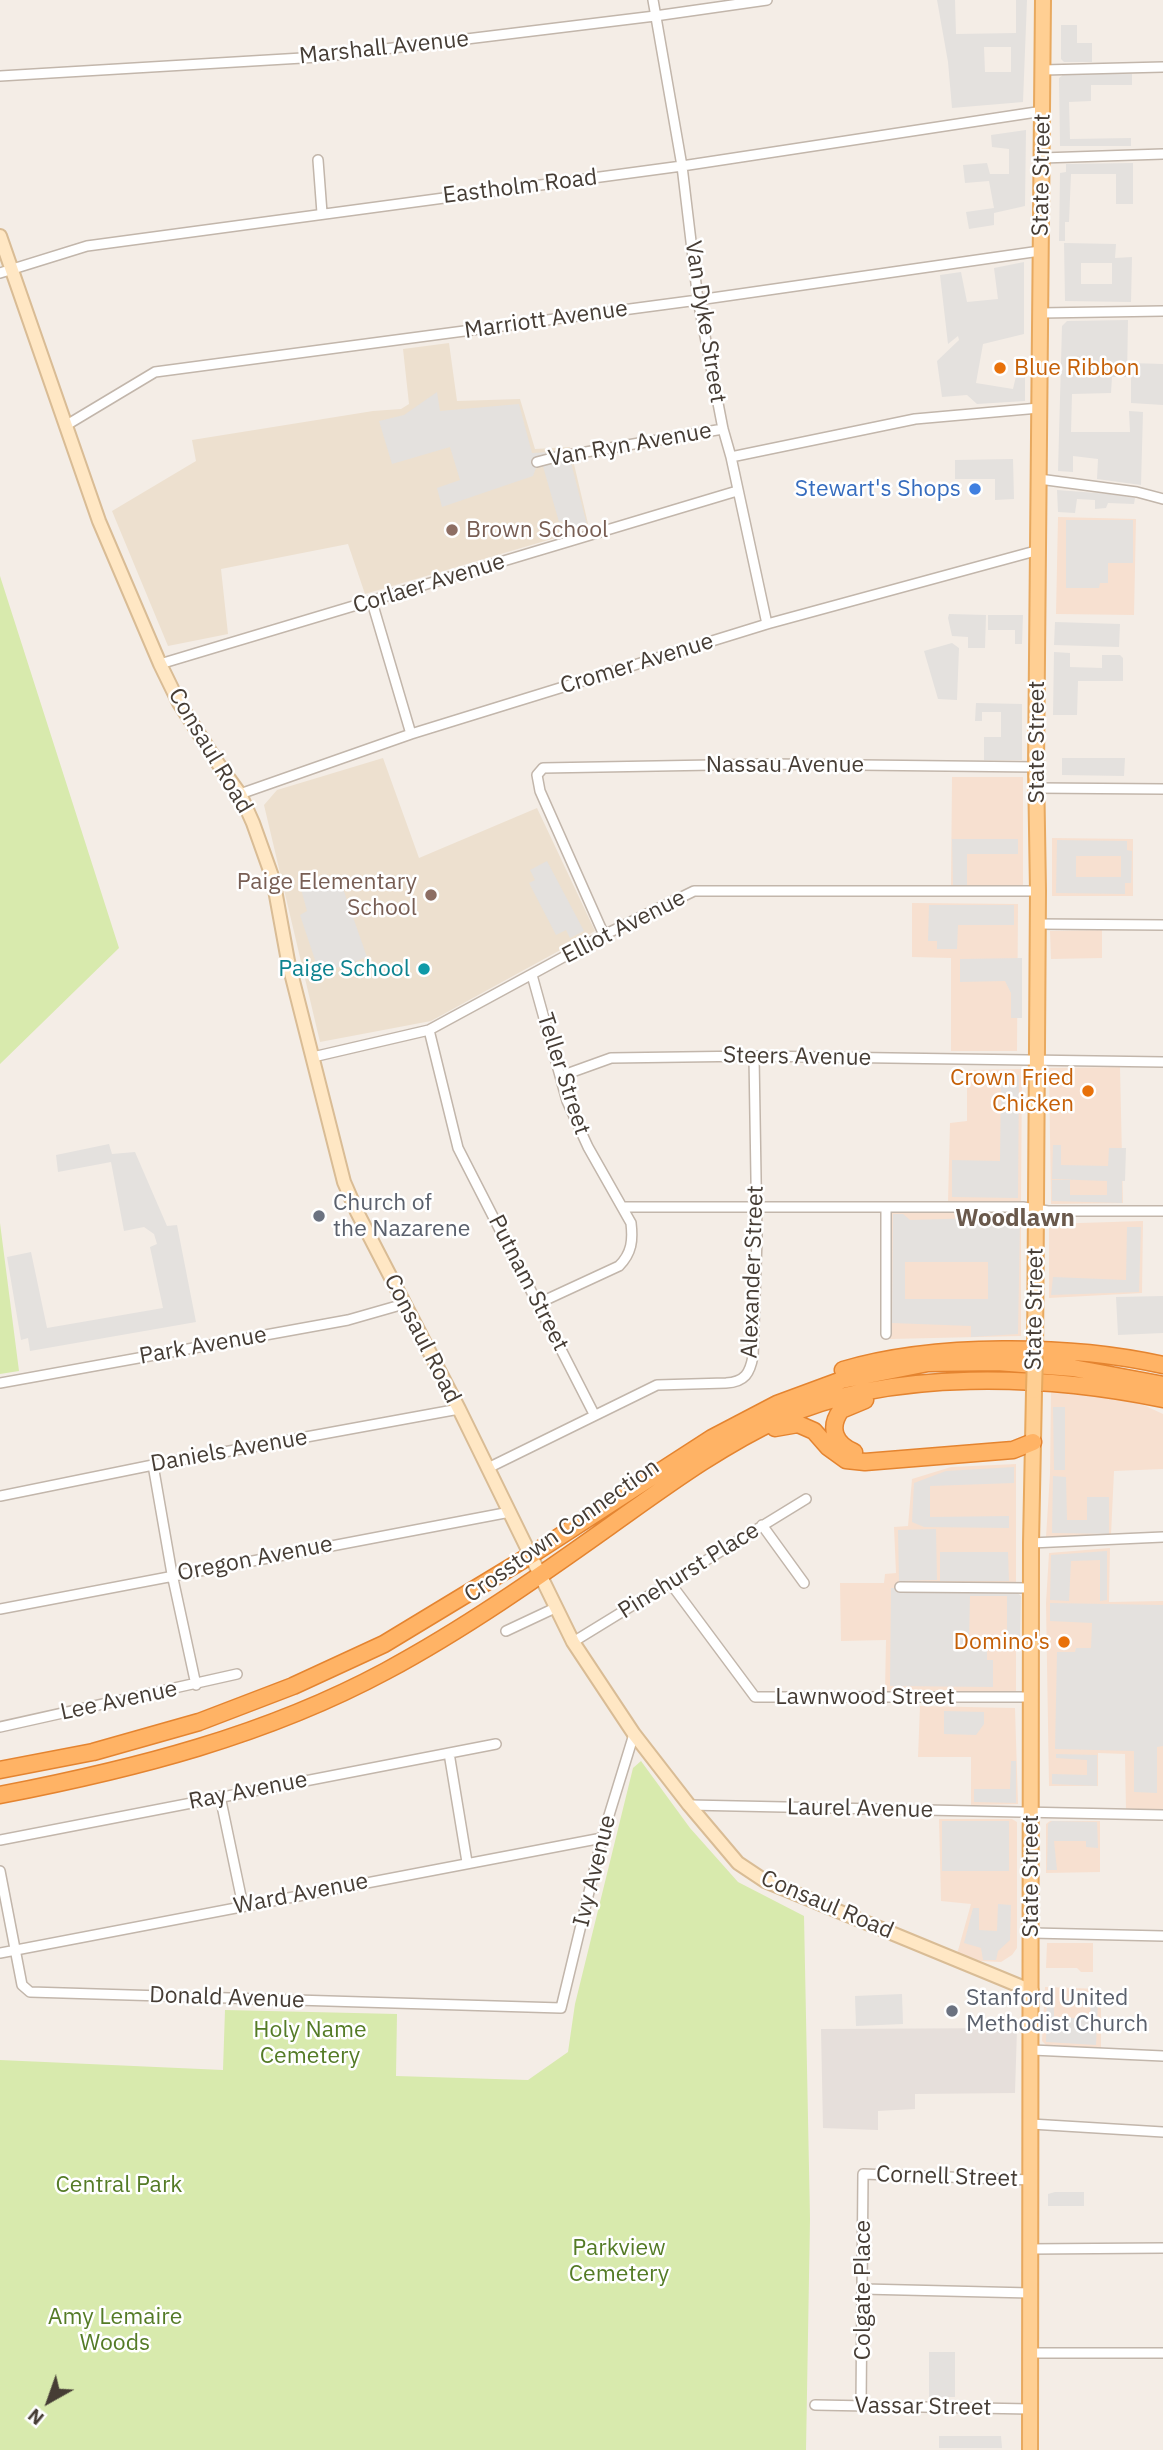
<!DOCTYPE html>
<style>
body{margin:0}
#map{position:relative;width:1163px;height:2450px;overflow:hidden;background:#f4ede6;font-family:"IBM Plex Sans",sans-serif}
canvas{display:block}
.north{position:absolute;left:14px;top:2366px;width:70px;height:70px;-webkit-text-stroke:5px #fff;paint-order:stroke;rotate:220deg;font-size:19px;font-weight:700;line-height:28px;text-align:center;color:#463d35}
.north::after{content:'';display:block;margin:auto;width:24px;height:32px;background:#463d35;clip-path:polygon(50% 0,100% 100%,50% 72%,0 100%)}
</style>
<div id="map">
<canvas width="1163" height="2450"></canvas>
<div class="north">N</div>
</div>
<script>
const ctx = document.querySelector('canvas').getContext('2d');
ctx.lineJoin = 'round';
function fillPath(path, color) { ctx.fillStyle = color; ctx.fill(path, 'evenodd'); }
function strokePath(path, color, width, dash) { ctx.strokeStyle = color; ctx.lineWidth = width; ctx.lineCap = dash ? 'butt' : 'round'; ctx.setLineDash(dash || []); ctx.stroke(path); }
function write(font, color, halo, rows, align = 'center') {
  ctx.font = font + ' "IBM Plex Sans",sans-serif'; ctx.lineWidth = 5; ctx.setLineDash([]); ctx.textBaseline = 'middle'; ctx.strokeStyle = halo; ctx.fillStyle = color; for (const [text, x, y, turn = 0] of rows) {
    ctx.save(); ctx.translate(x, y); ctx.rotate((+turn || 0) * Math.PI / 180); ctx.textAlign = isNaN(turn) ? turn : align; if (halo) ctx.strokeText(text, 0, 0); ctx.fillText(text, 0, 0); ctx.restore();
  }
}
fillPath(new Path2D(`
 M1058,517L1136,519L1134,615L1056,614Z
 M952,777H1023V886L951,885Z
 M1052,838L1133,839V896H1052Z
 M912,903L1018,904L1017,1051H951V958L912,957Z
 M1102,930V958L1051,959L1050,931Z
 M1120,1067L1123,1203L1051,1204L1049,1068Z
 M1022,1069L1021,1201L948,1202L950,1123L967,1121V1070Z
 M891,1211L1021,1215V1336L890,1339Z
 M1143,1221L1142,1293L1049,1298V1224Z
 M1051,1391L1137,1402L1163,1414V1469L1114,1471L1111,1535L1046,1537L1050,1474Z
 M1016,1464V1691H885L886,1640L841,1641L840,1583H884L885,1574L896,1573L894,1527L908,1526L912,1479L951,1467Z
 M1110,1548L1109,1602L1163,1601V1810H1126L1125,1754L1098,1753V1786H1049L1046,1603L1049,1553Z
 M920,1706L1015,1708L1018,1804L971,1805V1757H918Z
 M939,1819H1012L1017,1822V1948L1012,1955L1001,1962L980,1961L957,1954L971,1904L941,1901Z
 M1050,1821H1100V1872L1046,1873V1824Z
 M1047,1943H1093V1972H1081L1077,1968H1046Z
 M1045,1987L1101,1989V2048L1046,2045L1042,2041Z`), '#f7e0d0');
fillPath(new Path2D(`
 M1017,2028L1015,2093L915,2094V2109L878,2111V2130L823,2128L821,2029Z`), '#e6dfdb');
fillPath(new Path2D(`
 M449,343L457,401L520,399L535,449L570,447L589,528L365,594L348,544L221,569L228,634L168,646L112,511L196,461L192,440L373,411L401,409L409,404L403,349Z
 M383,758L419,858L537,808L595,931L431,1021L320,1042L264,805L277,790Z`), '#ede0cf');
fillPath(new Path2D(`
 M0,576L119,948L0,1064Z
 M0,1223L19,1371L0,1374Z
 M641,1761L690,1828L738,1882L804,1916L810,2219L806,2450H0V2060L223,2070L225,2010L397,2014L396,2076L528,2080L568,2052L575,2004L633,1768Z`), '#d8eaad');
fillPath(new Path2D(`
 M937,0H955L956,34L1016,33V0H1027L1023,102L952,108L948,62ZM984,47H1011V72H985Z
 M1061,25H1077V43H1092V62H1064L1061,59Z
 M1064,74H1132V85H1091V101L1069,102L1070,139L1131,138V146H1060L1059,78Z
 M1026,130L1025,206L994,213V225L969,229L966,212L994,208L989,181L965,183L963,165L987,163L990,174H1009V149L992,147L991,135Z
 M1133,163V204H1116V174H1071L1069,222H1065V241H1059L1060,173L1066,172V164Z
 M1064,243L1116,244L1115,258L1132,257L1131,302L1065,301ZM1112,263V284H1081V263Z
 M1024,262V334L983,344L976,383L1013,389L1016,376L1025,377V401L977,404L967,395L942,397L937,361L959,340L958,336L948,344L940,275L961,272L967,302L998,299L994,268Z
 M1128,320L1127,377H1112L1111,393L1072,394L1071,432H1130L1129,411L1143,412L1141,485L1097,479L1098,459L1073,456V472L1058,471L1062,326L1067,321Z
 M1131,363L1163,364V405L1131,403Z
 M437,392L440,411L519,404L532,453L568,451L587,525L568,531L565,521L559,522L542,463L537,465L533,476L442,507L437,488L460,480L450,447L392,464L379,421L404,415Z
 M1013,459L1014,499L995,500V479H955V460Z
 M1057,490L1110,494L1135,498L1134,504L1108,503L1106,508L1095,509V500L1077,499L1075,513L1058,512Z
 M1066,520H1133V563H1108V583H1100L1099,588H1066Z
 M949,614L986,615L985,648H968V637L952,636L948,618Z
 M988,615H1023L1022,644H1015V630H988Z
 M1055,622L1120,624L1119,647L1054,645Z
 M952,643L959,648L957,700L938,699L924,651Z
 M1054,652L1070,653V667L1102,668V655H1120L1123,658V681H1078L1077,715H1053Z
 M976,703L1022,704V760H984V737H1001V712H982V721H975Z
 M1062,758H1125L1124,776L1062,775Z
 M952,839H1018V854H967V885H953Z
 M1057,840L1127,841V850L1132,851L1131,883H1125V894L1056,893ZM1076,856H1121V877H1076Z
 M547,861L584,931L570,938L566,930L556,935L529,883L535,880L530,870Z
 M341,883L367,957L341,967L318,969L300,915L307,911L301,889Z
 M929,905H1014V925H958L957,949H937V941H928Z
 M1022,958V1018H1011V993L1005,981L960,982V959Z
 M1001,1075H1019L1018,1198L952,1197V1160L1000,1161Z
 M109,1144L112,1154L135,1152L167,1226L177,1225L196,1322L30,1351L28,1338L21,1340L7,1257L31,1252L47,1328L163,1308L150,1247L157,1244L154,1234L144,1227L124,1231L111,1162L58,1172L56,1155Z
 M1053,1145H1061V1165L1108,1166L1109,1148H1126L1125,1181H1122V1203L1052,1201V1180H1070V1195H1107V1181L1052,1179Z
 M893,1214H903L910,1220L1013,1217L1020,1222L1018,1334L971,1337V1326L892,1323ZM905,1262H988V1299H905Z
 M1127,1227H1141L1139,1292L1051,1295L1053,1277L1126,1280Z
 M1163,1296V1333L1118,1335L1116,1297Z
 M1053,1407H1065V1470H1054Z
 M1014,1467V1483L930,1486V1517L1009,1516V1528L924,1527L912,1522L914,1483L946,1471Z
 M1053,1476L1066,1477L1067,1520H1087V1497H1109V1534L1052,1533Z
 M936,1529L937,1580L899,1581L898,1530Z
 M1107,1551V1600L1100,1601V1560L1071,1561L1069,1601L1050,1600L1051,1555Z
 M940,1552H1008L1009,1581H940Z
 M891,1588L1013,1589L1021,1596L1020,1643H1007V1596H970L969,1642H987V1660H993V1687L890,1686Z
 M1050,1603L1163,1605V1746L1157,1747V1793L1134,1792V1751L1055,1749L1057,1652H1075L1076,1648H1091L1092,1623L1050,1621Z
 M944,1711L984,1712V1724L976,1735L944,1734Z
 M1056,1754L1097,1755V1786L1052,1784V1774L1087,1775V1760L1056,1758Z
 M1011,1761H1016V1803L974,1802V1789H1010Z
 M942,1821H1009V1871H942Z
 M1052,1821L1097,1822L1098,1848L1086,1847V1841H1054L1057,1870H1047L1048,1824Z
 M998,1904L1011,1905L1010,1940L998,1951L996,1960H983L981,1948L964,1943L973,1908H979V1930L997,1931Z
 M1047,1993L1054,1994V2017L1090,2019L1091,2003L1098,2002L1096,2045L1046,2042Z
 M902,1994L903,2024L856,2026L855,1996Z
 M1055,2192H1084V2206H1048V2194Z
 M929,2352H955V2397H929Z
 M939,2436H1001L1002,2448H939Z`), '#e4e1de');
const street = new Path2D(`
 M653,0L682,166L698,300L723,429L731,457L767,624
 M1043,70L1163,67
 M0,76L319,57L655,16L767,0
 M1042,158L1163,154
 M318,160L322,213
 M0,273L87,246L682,166L1043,111
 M1041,313L1163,311
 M65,426L155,372L698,300L1040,251
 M731,457L915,419L1039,408
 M537,462L556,457L723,429
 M1039,479L1137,492L1163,499
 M372,602L411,734
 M160,664L737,491
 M1037,788L1163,789
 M240,794L411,734L767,624L1039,550
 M1037,924L1163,925
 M604,935L540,791L537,775L543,768L770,764L1036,767
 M532,975L567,1101L588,1147L631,1223C633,1240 632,1253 619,1266L539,1303
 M429,1030L458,1148L594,1414
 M313,1057L429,1030L604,935L694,891H1038
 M561,1076L611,1058L754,1056L1163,1062
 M622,1207H1023L1048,1211H1163
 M886,1334V1207
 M0,1383L348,1320L404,1304
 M153,1465L172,1574L196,1685
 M488,1468L657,1385L726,1383C745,1382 750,1373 753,1356L757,1238L754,1056
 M0,1496L153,1465L459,1409
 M762,1525L804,1583
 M1031,1543L1163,1537
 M671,1584L755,1697H1031
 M900,1587L1031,1588
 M0,1609L510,1512
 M506,1631L555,1608
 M573,1642L806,1499
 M0,1727L237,1674
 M449,1753L467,1862
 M220,1796L243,1906
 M689,1805L1163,1815
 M0,1840L496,1744
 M0,1871L22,1985L30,1992L561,2008L602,1838L634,1734
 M1032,1933L1163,1936
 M0,1953L602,1838
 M1032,2050L1163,2056
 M1031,2124L1163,2132
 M1029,2249L1163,2248
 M863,2289L1030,2293
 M1031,2353H1163
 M815,2405L1030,2409
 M861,2406L863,2174L1032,2180`);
const secondary = new Path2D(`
 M0,236L99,521L160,664L179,703L219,765L240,794L253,823L273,879L288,961L344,1182L357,1212L459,1409L573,1642L634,1734L689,1805L738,1863L765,1881L1032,1991`);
const primary = new Path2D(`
 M1035,1356L1038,891L1036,767L1043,0
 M1030,2450L1031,1543L1034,1391`);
const highway = new Path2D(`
 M843,1370C934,1343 1070,1344 1163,1365
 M775,1428L798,1424L814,1431L828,1447L846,1460L865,1462L1013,1450L1033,1442
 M854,1452C835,1444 828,1428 841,1410L865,1400
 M0,1770L93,1752L199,1722L293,1686L384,1644L531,1555L712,1438L777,1404L842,1380L928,1363L997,1362L1073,1368L1163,1385
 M0,1795C134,1769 265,1736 386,1671C464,1629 537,1578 610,1526C665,1487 720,1446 781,1418C891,1368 1047,1375 1163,1399`);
strokePath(street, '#c2b6ab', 12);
strokePath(secondary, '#d9bc95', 16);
strokePath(primary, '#e8a95f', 18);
strokePath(highway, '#e48430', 19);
strokePath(street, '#fff', 9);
strokePath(secondary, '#ffe7c4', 12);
strokePath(primary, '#ffcf93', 14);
strokePath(highway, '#ffb365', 16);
const primaryBridge = new Path2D(`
 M1034,1391L1035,1356`);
strokePath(primaryBridge, '#e8a95f', 18, []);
strokePath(primaryBridge, '#ffcf93', 14);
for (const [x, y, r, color] of [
 [1000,368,7,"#e8710a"],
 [975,489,7,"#3f7fe0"],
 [452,530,7,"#8d6e63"],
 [431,895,7,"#8d6e63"],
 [424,969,7,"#0f9aa8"],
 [1088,1091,7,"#e8710a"],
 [319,1216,7,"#6b7280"],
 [1064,1642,7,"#e8710a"],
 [952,2011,7,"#6b7280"]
]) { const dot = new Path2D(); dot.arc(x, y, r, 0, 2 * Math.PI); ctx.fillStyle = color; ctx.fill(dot); strokePath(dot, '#fff', 2.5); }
write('23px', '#463d35', '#fff', [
 ["Marshall Avenue",384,48,-6],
 ["State Street",1042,175,-89],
 ["Eastholm Road",520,187,-7],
 ["Marriott Avenue",546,320,-8],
 ["Van Dyke Street",705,322,81],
 ["Van Ryn Avenue",630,445,-10],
 ["Corlaer Avenue",429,584,-17],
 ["Cromer Avenue",637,664,-17],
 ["State Street",1037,742,-90],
 ["Consaul Road",210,751,59],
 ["Nassau Avenue",785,765],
 ["Elliot Avenue",624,927,-27],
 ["Steers Avenue",797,1057,1],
 ["Teller Street",563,1074,72],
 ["Alexander Street",753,1272,-88],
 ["Putnam Street",528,1283,63],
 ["State Street",1035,1309,-89],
 ["Consaul Road",422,1339,63],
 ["Park Avenue",203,1346,-10],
 ["Daniels Avenue",229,1451,-10],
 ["Crosstown Connection",562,1531,-35],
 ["Oregon Avenue",255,1559,-11],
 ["Pinehurst Place",689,1571,-32],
 ["Lawnwood Street",865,1697],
 ["Lee Avenue",119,1701,-12],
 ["Ray Avenue",248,1791,-11],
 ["Laurel Avenue",860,1809,1],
 ["Ivy Avenue",595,1871,-76],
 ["State Street",1031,1876,-90],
 ["Ward Avenue",301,1894,-11],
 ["Consaul Road",827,1905,23],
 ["Donald Avenue",227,1998,2],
 ["Cornell Street",947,2177,2],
 ["Colgate Place",863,2290,-90],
 ["Vassar Street",923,2407,1]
]);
write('23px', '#c56008', '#fff', [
 ["Blue Ribbon",1014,368,"left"],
 ["Crown Fried",1074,1078],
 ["Chicken",1074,1104],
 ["Domino's",1050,1642]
], 'right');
write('23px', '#366cbe', '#fff', [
 ["Stewart's Shops",961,489]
], 'right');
write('23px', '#785e54', '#fff', [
 ["Brown School",466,530],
 ["Paige Elementary",417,882,"right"],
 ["School",417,908,"right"]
], 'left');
write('23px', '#0d838f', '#fff', [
 ["Paige School",410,969]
], 'right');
write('23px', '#5b616d', '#fff', [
 ["Church of",333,1203],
 ["the Nazarene",333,1229],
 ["Stanford United",966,1998],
 ["Methodist Church",966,2024]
], 'left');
write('23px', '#547b26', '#fff', [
 ["Holy Name",310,2030],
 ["Cemetery",310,2056],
 ["Central Park",119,2185],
 ["Parkview",619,2248],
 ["Cemetery",619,2274],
 ["Amy Lemaire",115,2317],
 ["Woods",115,2343]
]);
write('bold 24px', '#6a594c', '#fff', [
 ["Woodlawn",1015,1219]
]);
</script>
